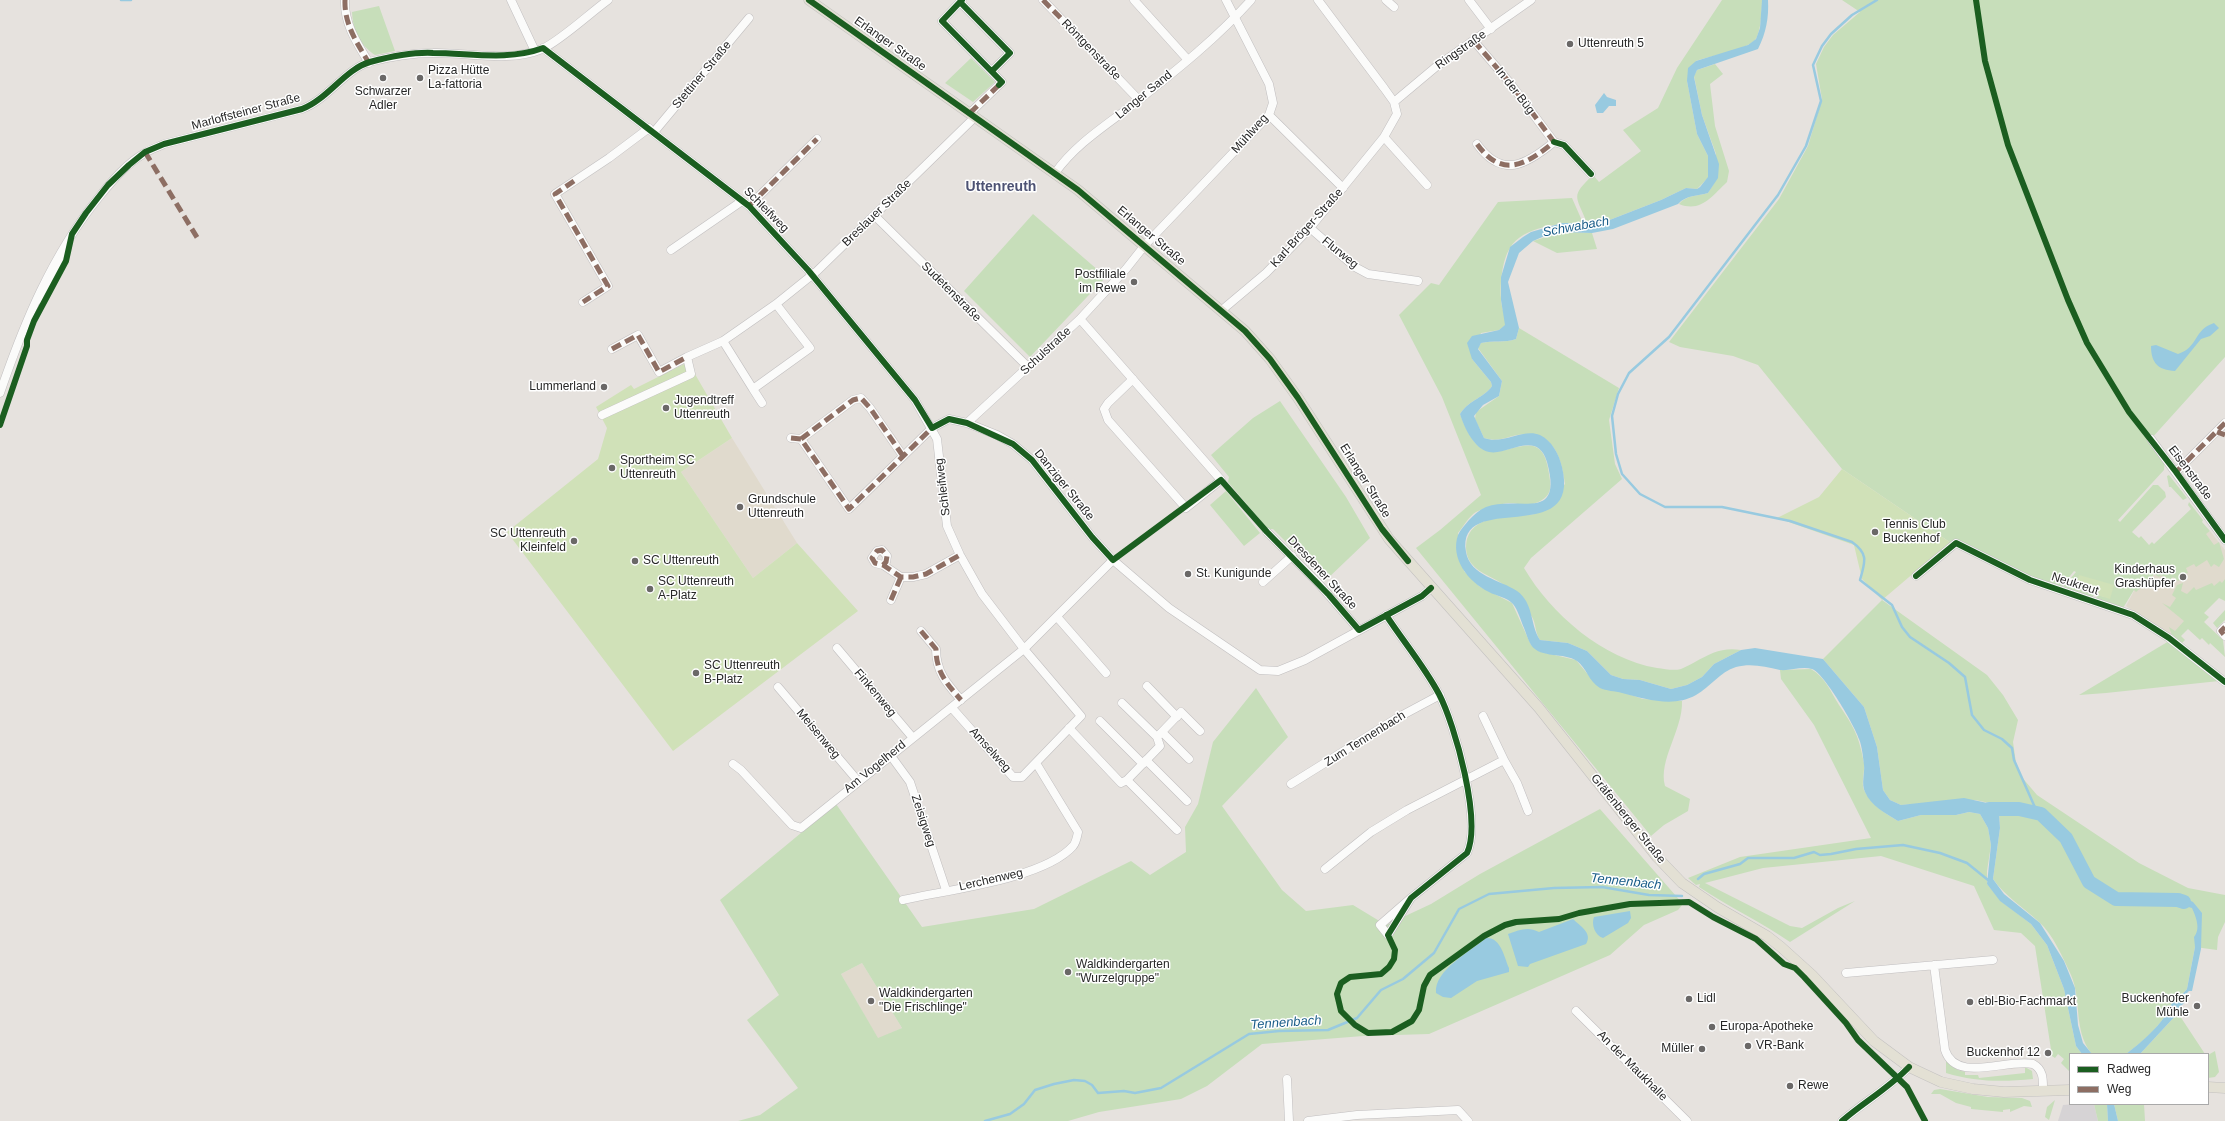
<!DOCTYPE html>
<meta charset="utf-8">
<style>
body{margin:0}
#map{position:relative;width:2225px;height:1121px;overflow:hidden;background:#e6e2de;font-family:Arial,sans-serif}
canvas{display:block}
.legend{position:absolute;left:2069px;top:1053px;width:140px;height:52px;box-sizing:border-box;background:#fff;border:1px solid #a9a9a9;margin:0;padding:5px 7px;list-style:none;font-size:12px;color:#272727}
.legend li{display:flex;align-items:center;gap:8px;height:20px}
.legend b{width:20px;border:1px solid #a9a9a9}
</style>
<div id="map">
<canvas width="2225" height="1121"></canvas>
<ul class="legend">
<li><b style="height:5px;background:#1b5e20"></b>Radweg</li>
<li><b style="height:5px;background:#8d6e63"></b>Weg</li>
</ul>
</div>
<script>
const ctx = document.querySelector('canvas').getContext('2d');
ctx.lineJoin = 'round';
function fillPath(path, color) { ctx.fillStyle = color; ctx.fill(path, 'evenodd'); }
function strokePath(path, color, width, dash) { ctx.strokeStyle = color; ctx.lineWidth = width; ctx.lineCap = dash ? 'butt' : 'round'; ctx.setLineDash(dash || []); ctx.stroke(path); }
function write(font, color, halo, rows, align = 'center') {
  ctx.font = font + ' Arial,sans-serif'; ctx.lineWidth = 3; ctx.setLineDash([]); ctx.textBaseline = 'middle'; ctx.strokeStyle = halo; ctx.fillStyle = color; for (const [text, x, y, turn = 0] of rows) {
    ctx.save(); ctx.translate(x, y); ctx.rotate((+turn || 0) * Math.PI / 180); ctx.textAlign = isNaN(turn) ? turn : align; if (halo) ctx.strokeText(text, 0, 0); ctx.fillText(text, 0, 0); ctx.restore();
  }
}
fillPath(new Path2D(`
 M2075,1104H2094L2098,1121H2058L2063,1105Z`), '#d6d3d5');
fillPath(new Path2D(`
 M732,438L797,543L753,578L681,472Z
 M2210,531L2225,550V582L2172,636L2126,606L2144,572Z
 M862,963L902,1028L878,1039L841,974Z`), '#e0dacd');
fillPath(new Path2D(`
 M1722,0H1762C1762,9 1761,33 1755,40C1746,50 1710,56 1696,61L1687,81L1697,134L1708,156V178L1697,189L1686,188L1661,200L1607,221L1587,223C1576,195 1570,197 1593,175L1599,182L1641,151L1623,130L1658,108L1677,68Z
 M1842,0H2225V357L2151,439L2165,458L2164,470L2118,520L2120,522L2153,485H2158L2165,492L2166,497L2132,532L2139,538L2141,536L2149,545L2152,542L2154,544L2191,509L2188,505L2189,502L2203,520L2202,522L2210,531L2206,534L2214,545L2219,542L2224,559L2219,567L2214,564L2211,567L2207,560L2196,567L2194,564L2186,568L2188,573L2179,575L2181,579L2178,581L2173,577L2170,580L2161,575L2159,577L2154,574L2146,587L2144,585L2136,592L2134,590L2123,608L2096,599L2097,595L2110,598L2075,588L2094,594L2092,599L2062,588L2076,572L2074,571L2059,590L1954,545L1842,469L1758,365L1733,356L1680,347L1669,342L1779,199L1808,146L1822,99L1816,64L1824,47L1833,35L1860,12Z
 M379,6L395,51L375,55C359,44 353,31 352,12Z
 M971,58L995,82L973,102L945,83Z
 M1715,64L1723,74L1710,84L1715,126L1729,171L1727,182C1712,196 1701,213 1679,204C1686,195 1698,196 1708,193L1713,185L1716,154L1702,115L1694,76L1697,70Z
 M1572,198L1583,223C1561,223 1523,226 1510,248C1502,260 1500,284 1501,298C1501,308 1506,316 1506,325L1499,330L1481,333L1472,359L1491,382L1492,386C1484,398 1470,399 1460,414C1464,424 1472,444 1483,449C1507,460 1540,424 1548,468C1549,474 1551,483 1550,489C1549,497 1540,502 1533,504C1525,507 1517,503 1509,503C1500,504 1484,508 1476,512C1469,516 1463,527 1458,533L1464,571L1479,586L1512,603L1531,645L1546,653L1576,660L1595,683L1643,699L1682,701C1683,730 1658,760 1665,786L1690,799L1688,811L1664,825L1651,836L1416,548L1440,530L1481,495L1442,397L1399,315L1431,283L1439,285L1498,202Z
 M1033,214L1106,277L1030,357L964,291Z
 M1562,232L1592,233L1597,249L1557,253L1533,241Z
 M1519,328L1619,388L1609,420L1615,464L1622,479L1531,558L1524,568C1551,614 1603,659 1657,668C1665,669 1674,671 1681,669C1686,667 1691,664 1695,662C1711,653 1723,647 1741,650L1714,664L1702,677L1687,685L1671,689L1640,680L1623,679L1611,675L1587,651L1568,643L1540,640C1535,633 1536,623 1532,617C1525,606 1514,596 1506,587C1496,577 1480,575 1471,563C1466,556 1465,547 1467,539C1475,513 1513,517 1535,514L1565,484C1561,454 1552,430 1517,435C1504,438 1497,442 1484,438L1475,419L1476,412L1499,396L1502,381L1478,348L1481,343C1493,340 1505,343 1516,339Z
 M1280,401L1346,497L1370,538L1325,581L1273,529H1268L1228,482L1229,477L1211,455L1253,418Z
 M2169,475L2187,498L2183,500L2171,487H2169L2167,476Z
 M1226,491L1260,533L1244,546L1210,505Z
 M2225,579V601L2219,598L2204,613L2209,617L2204,622L2223,640L2225,657L2210,643L2209,645L2202,638L2200,640L2188,629L2181,636L2185,640L2182,643L2172,636L2169,627L2175,631L2184,621L2162,603L2170,607L2176,598L2172,595L2177,585L2183,583L2181,591L2187,594L2194,587L2196,590L2212,583L2214,586L2220,581L2222,583Z
 M1882,600L1987,675L2003,695L2018,720L2013,742L2016,763L2020,775L2037,795L2139,863L2188,888L2225,895V922L2218,937L2217,950L2195,947L2187,989L2176,1001L2173,999C2167,1021 2144,1041 2126,1054L2091,1053C2073,1029 2082,1000 2071,975C2063,958 2053,934 2039,922C2023,907 2006,897 1993,879L2000,828L1999,813L2007,811L2005,806L1975,800L1901,805L1890,800L1883,790L1877,747L1864,707L1823,659Z
 M2225,610V620L2217,628L2213,623Z
 M2169,641L2219,681L2106,693L2079,695Z
 M1811,669C1826,678 1830,691 1839,705C1854,727 1859,736 1864,763C1865,771 1861,783 1864,790C1871,805 1885,813 1898,821L1921,815H1956L1969,812L1980,814L1988,828L1991,845L1987,871V884L2001,901L2031,924L2047,945L2064,989L2076,1046L2082,1054H2070V1072L2061,1063L2064,1059L2058,1054L2055,1058L2052,1056L2035,946L2021,933L1994,930L1974,886L1881,856L1763,868L1705,883L1790,926L1802,928L1838,908L1855,901L1790,942C1761,922 1729,907 1699,887L1700,884L1696,885L1688,878L1740,857L1871,838L1814,725L1781,679L1780,670Z
 M1256,688L1288,737L1222,806L1282,890L1306,911L1353,905L1386,925L1431,904L1480,874L1600,809L1683,904L1678,910L1644,925L1610,955L1429,1034L1363,1036L1262,1044L1207,1086L1181,1099L1099,1112L1068,1121H738L760,1115L798,1088L747,1020L779,995L720,900L836,804L922,927L1034,909L1131,861L1150,875L1186,852L1185,827L1198,804L1213,742ZM862,963L902,1028L878,1038L841,974Z
 M2178,1013L2205,1054H2140Z
 M2215,1051L2219,1072L2215,1077L2208,1078V1055Z
 M1946,1061L1958,1070L1965,1072V1075H1978L1979,1078L2025,1073V1067L2032,1071L2033,1079C2003,1082 1975,1082 1946,1073Z
 M1940,1089L1988,1097L2022,1098L2030,1101L2032,1107L2024,1106L2010,1112V1109L2003,1110V1112L1971,1109V1107L1956,1103L1940,1094H1931L1934,1090Z
 M2055,1100L2049,1120L2045,1117L2047,1107Z
 M2094,1104H2107L2108,1121H2098Z
 M2114,1104H2144L2145,1121H2118Z`), '#c7deba');
fillPath(new Path2D(`
 M688,362L732,438L681,472L753,578L797,543L858,611L673,751L507,532L598,459L607,428L596,407L631,385L634,389Z
 M1842,469L1954,545L1915,572L1882,600L1862,579L1854,545L1777,518L1819,497Z
 M2079,575L2114,585L2110,599L2075,588Z`), '#d0e1b8');
fillPath(new Path2D(`
 M1762,0H1768C1769,18 1766,33 1758,49L1697,70L1694,77L1702,115L1719,164L1718,178L1708,193C1698,196 1686,195 1678,204L1613,229L1592,233L1562,232L1547,235L1533,241L1519,253L1508,282L1519,328L1516,339C1505,343 1493,340 1481,343L1478,349L1502,381L1499,396L1483,405L1474,416L1484,438C1503,445 1523,428 1540,435C1552,441 1559,454 1562,467C1582,550 1456,488 1466,552C1470,576 1501,580 1517,591C1534,603 1530,625 1540,640L1568,643L1587,651L1611,675L1623,679L1640,680L1671,689L1687,685L1702,677L1714,664L1741,650L1755,648L1823,659L1864,707L1877,747L1883,790L1890,800L1901,805L1964,798L1992,804L1999,813L2000,828L1993,879L2004,894L2040,923L2064,961L2075,988L2078,1025L2083,1043L2092,1054H2082L2076,1046L2064,989L2047,945L2031,924L2000,901L1987,884L1991,845L1988,828L1980,814L1969,812L1956,815H1921L1898,821C1885,813 1871,806 1865,792C1861,784 1865,773 1864,765C1863,757 1862,746 1859,739C1855,726 1824,673 1812,669C1802,666 1790,671 1780,670C1765,667 1752,663 1736,667C1720,672 1710,687 1696,695C1673,708 1646,699 1622,693C1615,691 1606,691 1600,688C1589,682 1586,667 1577,661C1564,652 1541,659 1531,645C1528,640 1526,633 1524,628C1521,621 1518,610 1513,604C1507,597 1496,596 1489,592C1468,582 1450,558 1458,535C1460,530 1465,525 1469,520C1474,515 1479,510 1486,507C1517,495 1564,524 1547,462C1537,429 1508,456 1489,452C1474,449 1464,427 1460,414C1470,399 1484,398 1492,386L1491,382L1472,359L1467,343L1472,336L1499,330L1505,325L1501,300V277L1510,247L1523,237L1531,232L1562,223H1583L1607,221L1661,200L1686,188L1697,189L1700,187L1708,177V156L1697,134L1687,81L1688,68L1696,61L1748,45L1756,39L1760,28Z
 M1604,93L1607,97L1616,100V106H1609L1603,113H1597L1595,105Z
 M2214,323L2219,328L2210,336L2201,339L2175,371C2158,370 2151,363 2151,346L2156,345L2178,354C2199,347 2193,330 2214,323Z
 M2181,896L2193,902L2202,913L2201,949L2192,991H2189L2182,998L2185,1002L2176,1011L2178,1013L2140,1054H2126C2143,1041 2168,1020 2173,999L2176,1001L2187,989L2195,947L2194,937C2201,929 2196,917 2192,908L2165,900Z
 M1630,911L1631,918L1628,923L1603,938C1595,936 1591,924 1594,917Z
 M1573,919C1580,926 1593,933 1586,944L1530,964L1528,967L1518,966L1508,934C1519,930 1528,926 1539,932Z
 M1486,938C1501,937 1504,957 1509,968V972L1477,981L1451,998L1443,997L1436,993C1434,970 1470,952 1486,938Z
 M2107,1104H2114L2118,1121H2108Z`), '#98cae0');
strokePath(new Path2D(`
 M121,0H131
 M1877,0L1852,15L1831,34L1822,46L1813,65L1821,101L1806,146L1778,195L1669,337L1629,373L1618,394L1612,416L1616,454L1622,474L1640,494L1665,507H1722L1790,521L1852,542C1869,554 1865,562 1860,580L1892,605L1902,627L1910,637L1949,663L1965,677L1972,715L1984,730L2002,739L2012,748L2014,760L2037,812
 M1698,879L1704,874L1740,864L1748,858H1794L1814,852L1820,855L1831,854L1856,849L1903,845L1940,853L1967,863L1988,880
 M985,1121L1010,1114L1024,1104L1035,1090L1054,1084L1074,1080L1085,1081L1092,1085L1098,1093L1124,1091L1135,1093L1161,1088L1249,1034L1279,1031L1328,1030L1357,1018L1381,990L1403,979L1434,953L1459,909L1489,894L1554,888L1602,887L1649,895L1682,896`), '#98cae0', 2.5);
strokePath(new Path2D(`
 M1989,809H2019L2041,814L2066,838L2089,882L2116,899L2178,900L2184,902`), '#98cae0', 14);
const minor = new Path2D(`
 M345,0C344,24 357,43 369,63
 M511,0L535,51
 M962,0L942,21L1002,82L970,113
 M1043,0L1139,100
 M1134,0L1188,60
 M1386,0L1394,7
 M1469,0L1491,29
 M960,2L1010,53L992,71
 M1474,41L1510,83L1554,142C1526,165 1502,179 1477,144
 M543,48L749,206L808,270L915,400L937,439L947,526L960,555L982,594L1024,649L1081,716L1022,777H1013L952,708
 M1394,102L1437,66L1531,0
 M1269,115L1343,188
 M654,132L749,18
 M1384,137L1427,185
 M1554,142L1564,145L1591,174
 M1055,173C1077,142 1110,123 1140,99C1178,69 1218,37 1251,0
 M749,206L817,139
 M875,216L1028,367
 M1310,228L1355,267L1368,274L1418,281
 M671,250L742,201
 M41,300L67,248
 M583,302L608,286L555,194L609,158L649,128
 M1222,310L1266,273L1310,228L1384,137L1397,114L1394,102L1384,88L1318,0
 M1080,319L1221,480L1186,508L1108,420L1104,409L1108,403L1133,379
 M723,341L753,389L810,348L776,304
 M612,349L638,335L659,372L687,357
 M753,389L762,403
 M0,393C24,323 52,255 99,197C112,181 127,163 145,153C151,149 158,147 164,144L302,109C328,99 345,70 369,62C389,57 412,53 433,53C467,52 509,63 542,49C560,41 590,13 608,0
 M602,415L691,374L687,357L723,341L776,304L817,271L975,117
 M967,423L1080,319L1126,269L1145,245L1269,115L1273,103L1269,84L1226,0
 M791,438L801,439
 M2151,439L2225,540
 M903,456L870,408L861,398L853,400L801,439L849,509L932,428L949,419L967,423L997,435L1013,444L1032,460L1092,537L1113,560L1169,608L1260,670L1278,671L1305,660L1422,596L1431,588
 M2176,472L2225,423
 M1267,532L1319,584L1359,630
 M883,565L886,562L887,556L882,550L877,551L872,558L875,563L883,565L901,577H913L926,574L960,555
 M1916,576L1956,543L2030,580L2133,615L2169,638L2225,682
 M1263,582L1292,556
 M891,600L901,577
 M1386,615C1403,641 1424,666 1439,694C1455,725 1482,821 1467,853L1411,898L1388,935L1380,925L1411,898
 M1058,618L1106,673
 M2225,627L2221,631L2225,636
 M921,631L936,649C936,672 947,684 961,700
 M837,648L913,738
 M1147,686L1177,717
 M778,687L858,781
 M1122,703L1157,737
 M1483,716L1504,760
 M1100,721L1143,764
 M1069,728L1121,783L1127,780L1177,830
 M1162,732L1189,759
 M891,756L910,782L946,890
 M1146,760L1187,801
 M733,764L741,770L792,825L801,828L1024,649L1113,560
 M1127,780L1160,746L1157,737L1181,712L1200,731
 M1291,784L1397,718L1440,695
 M1325,869L1371,832L1407,810L1504,760L1517,783L1528,811
 M903,900C946,890 1044,879 1073,846C1076,843 1077,837 1078,832L1036,763
 M1934,965L1945,1050C1956,1084 2007,1058 2033,1064C2044,1070 2043,1080 2043,1091
 M1846,973L1993,960
 M1576,1011L1687,1121
 M1287,1079L1289,1121
 M1308,1121L1357,1115L1458,1110L1468,1121
 M1842,1121C1864,1102 1889,1088 1909,1067`);
const major = new Path2D(`
 M809,0L1078,190L1245,331L1270,359L1298,398L1389,539L1539,708L1657,857L1682,883L1717,907L1767,936L1781,947L1812,975L1874,1041L1909,1067L1941,1082L1973,1089L2004,1092L2070,1090
 M2208,1087L2225,1088`);
strokePath(minor, '#c0bebf', 9);
strokePath(major, '#c3c1c0', 11);
strokePath(minor, '#fbfbfa', 8);
strokePath(major, '#e3e0d4', 10);
strokePath(new Path2D(`
 M345,0C344,24 357,43 369,63
 M1043,0L1088,46
 M1474,41L1510,83L1554,142C1526,165 1502,179 1477,144
 M970,113L1001,83
 M145,152L198,239
 M574,181L555,194L608,286L583,302
 M749,206L817,139
 M612,349L638,335L659,372L687,357
 M2217,432L2225,435
 M791,438L801,439
 M903,456L870,408L861,398L853,400L801,439L849,509L932,428
 M2176,472L2225,423
 M883,565L886,562L887,556L882,550L877,551L872,558L875,563L883,565L901,577H913L926,574L960,555
 M891,600L901,577
 M2225,627L2221,631L2225,636
 M921,631L936,649C936,672 947,684 961,700`), '#8d6e63', 5, [10, 5]);
strokePath(new Path2D(`
 M809,0L1078,190L1245,331L1270,359L1298,398L1382,529L1408,561
 M962,0L942,21L1002,82L999,85
 M1976,0L1985,61L2008,145L2068,300L2087,343L2129,412L2176,472L2225,540
 M960,2L1010,53L992,71
 M1554,142L1564,145L1591,174
 M0,425L27,346V340L34,321L66,261L72,234L86,213L108,185L129,165L145,152L164,144L302,109C328,99 345,69 370,62C389,57 413,52 433,53C470,53 508,61 543,48L749,206L808,270L915,400L932,428L949,419L967,423L1013,444L1032,460L1092,537L1113,560L1221,480L1267,532L1329,595L1359,630L1422,596L1431,588
 M1916,576L1956,543L2030,580L2133,615L2169,638L2225,682
 M1386,615C1403,641 1424,666 1439,694C1455,725 1482,821 1467,853L1411,898L1388,935L1395,950L1394,959L1389,967L1381,974L1350,977L1341,983L1337,994L1341,1011L1355,1025L1368,1033L1392,1032L1412,1021L1419,1010L1424,986L1430,975L1484,936L1505,925L1516,922L1559,919L1579,913L1630,904L1689,902L1713,917L1756,939L1784,964L1795,968L1804,977L1846,1023L1858,1040L1907,1087L1925,1121
 M1842,1121C1864,1102 1889,1088 1909,1067`), '#1b5e20', 6);
for (const [x, y, r, color] of [
 [1570,44,4,"#6a6867"],
 [383,78,4,"#6a6867"],
 [420,78,4,"#6a6867"],
 [1134,282,4,"#6a6867"],
 [604,387,4,"#6a6867"],
 [666,408,4,"#6a6867"],
 [612,468,4,"#6a6867"],
 [740,507,4,"#6a6867"],
 [1875,532,4,"#6a6867"],
 [574,541,4,"#6a6867"],
 [635,561,4,"#6a6867"],
 [1188,574,4,"#6a6867"],
 [2183,577,4,"#6a6867"],
 [650,589,4,"#6a6867"],
 [696,673,4,"#6a6867"],
 [1068,972,4,"#6a6867"],
 [1689,999,4,"#6a6867"],
 [871,1001,4,"#6a6867"],
 [1970,1002,4,"#6a6867"],
 [2197,1006,4,"#6a6867"],
 [1712,1027,4,"#6a6867"],
 [1748,1046,4,"#6a6867"],
 [1702,1049,4,"#6a6867"],
 [2048,1053,4,"#6a6867"],
 [1790,1086,4,"#6a6867"]
]) { const dot = new Path2D(); dot.arc(x, y, r, 0, 2 * Math.PI); ctx.fillStyle = color; ctx.fill(dot); strokePath(dot, '#fff', 1.5); }
write('12px', '#272727', '#fff', [
 ["Erlanger Straße",890,44,35],
 ["Röntgenstraße",1091,50,46],
 ["Ringstraße",1461,50,-35],
 ["Stettiner Straße",702,75,-50],
 ["In der Büg",1515,91,52],
 ["Langer Sand",1144,95,-39],
 ["Marloffsteiner Straße",246,112,-15],
 ["Mühlweg",1250,134,-48],
 ["Schleifweg",766,210,45],
 ["Breslauer Straße",877,213,-44],
 ["Karl-Bröger-Straße",1307,228,-48],
 ["Erlanger Straße",1151,236,40],
 ["Flurweg",1340,253,39],
 ["Sudetenstraße",951,292,45],
 ["Schulstraße",1046,351,-43],
 ["Eisenstraße",2190,473,53],
 ["Erlanger Straße",1365,481,58],
 ["Danziger Straße",1064,485,51],
 ["Schleifweg",943,487,-97],
 ["Dresdener Straße",1322,573,47],
 ["Neukreut",2075,584,18],
 ["Finkenweg",875,693,50],
 ["Meisenweg",818,734,50],
 ["Zum Tennenbach",1365,739,-32],
 ["Amselweg",990,750,48],
 ["Am Vogelherd",875,767,-39],
 ["Gräfenberger Straße",1628,819,51],
 ["Zeisigweg",923,821,72],
 ["Lerchenweg",991,880,-13],
 ["An der Maukhalle",1632,1066,45]
]);
write('12px', '#272727', '#fff', [
 ["Uttenreuth 5",1578,44],
 ["Pizza Hütte",428,71],
 ["La-fattoria",428,85],
 ["Schwarzer",383,92,"center"],
 ["Adler",383,106,"center"],
 ["Postfiliale",1126,275,"right"],
 ["im Rewe",1126,289,"right"],
 ["Lummerland",596,387,"right"],
 ["Jugendtreff",674,401],
 ["Uttenreuth",674,415],
 ["Sportheim SC",620,461],
 ["Uttenreuth",620,475],
 ["Grundschule",748,500],
 ["Uttenreuth",748,514],
 ["Tennis Club",1883,525],
 ["Buckenhof",1883,539],
 ["SC Uttenreuth",566,534,"right"],
 ["Kleinfeld",566,548,"right"],
 ["SC Uttenreuth",643,561],
 ["Kinderhaus",2175,570,"right"],
 ["Grashüpfer",2175,584,"right"],
 ["St. Kunigunde",1196,574],
 ["SC Uttenreuth",658,582],
 ["A-Platz",658,596],
 ["SC Uttenreuth",704,666],
 ["B-Platz",704,680],
 ["Waldkindergarten",1076,965],
 ["\"Wurzelgruppe\"",1076,979],
 ["Waldkindergarten",879,994],
 ["\"Die Frischlinge\"",879,1008],
 ["Lidl",1697,999],
 ["Buckenhofer",2189,999,"right"],
 ["Mühle",2189,1013,"right"],
 ["ebl-Bio-Fachmarkt",1978,1002],
 ["Europa-Apotheke",1720,1027],
 ["VR-Bank",1756,1046],
 ["Müller",1694,1049,"right"],
 ["Buckenhof 12",2040,1053,"right"],
 ["Rewe",1798,1086]
], 'left');
write('italic 13px', '#1a5d89', '#fff', [
 ["Schwabach",1576,227,-10],
 ["Tennenbach",1626,882,6],
 ["Tennenbach",1286,1023,-4]
]);
write('bold 14px', '#4d5273', '#fff', [
 ["Uttenreuth",1001,187]
]);
</script>
